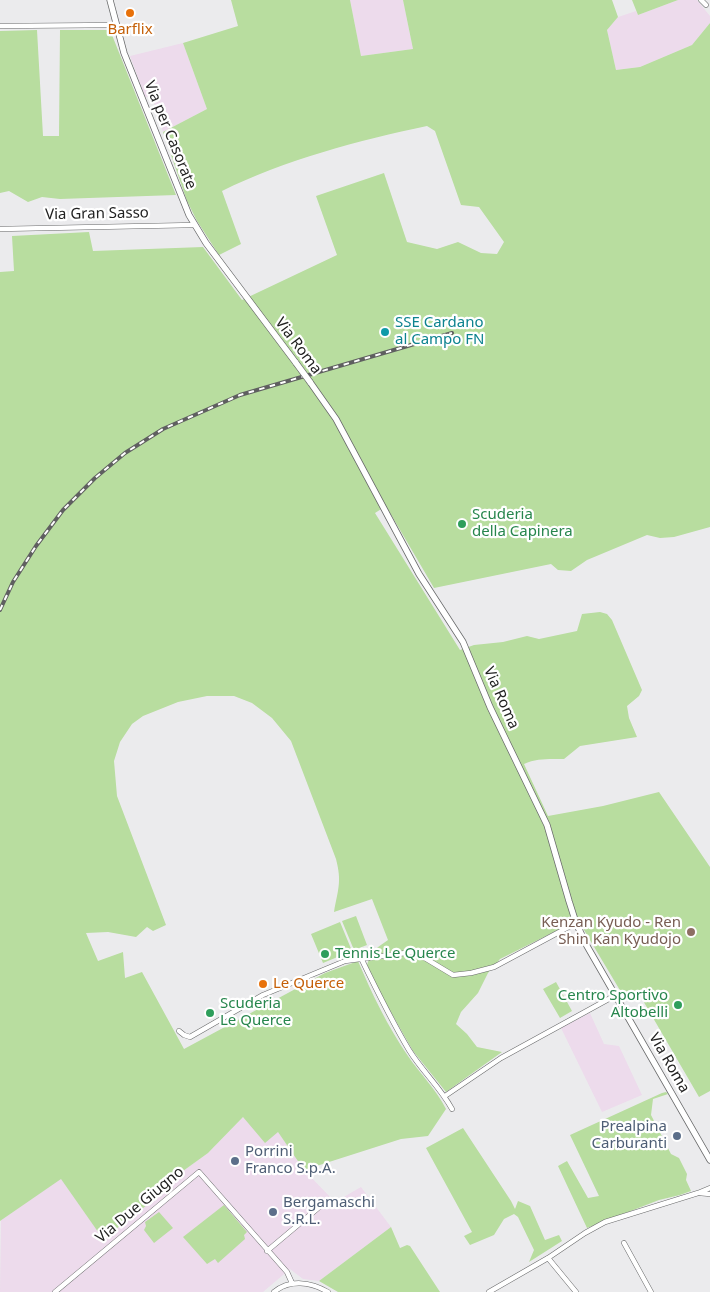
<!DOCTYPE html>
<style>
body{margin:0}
canvas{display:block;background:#ebebed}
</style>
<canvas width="710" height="1292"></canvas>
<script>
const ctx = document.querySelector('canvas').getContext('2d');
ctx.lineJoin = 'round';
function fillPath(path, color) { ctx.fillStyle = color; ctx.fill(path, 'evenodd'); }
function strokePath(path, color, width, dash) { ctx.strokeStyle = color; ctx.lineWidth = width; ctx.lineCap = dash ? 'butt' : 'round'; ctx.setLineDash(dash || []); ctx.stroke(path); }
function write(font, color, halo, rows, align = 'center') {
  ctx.font = font + ' "Noto Sans",sans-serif'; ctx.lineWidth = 4.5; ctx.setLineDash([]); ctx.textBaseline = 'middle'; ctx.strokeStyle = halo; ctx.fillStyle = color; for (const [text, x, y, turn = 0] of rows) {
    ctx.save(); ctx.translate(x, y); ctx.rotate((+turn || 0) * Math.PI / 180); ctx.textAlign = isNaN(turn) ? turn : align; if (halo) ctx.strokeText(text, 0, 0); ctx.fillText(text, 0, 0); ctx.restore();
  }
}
fillPath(new Path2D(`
 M350,0H403L413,49L361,56Z
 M678,0H697L710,16V23L692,45L640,67L616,70L607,30L618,17L636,11L638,15Z
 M183,43L207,109L163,132L152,96L145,97L130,56Z
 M590,1013L604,1044L619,1046L642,1095L602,1112L561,1028Z
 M243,1117L278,1132L304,1170L335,1202L361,1187L391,1227L319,1281L303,1279L290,1269L263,1292H0L1,1220L61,1178L103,1238L147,1205L183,1171L208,1153Z`), '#eddbec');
fillPath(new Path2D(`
 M231,0H350L361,56L413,49L403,0H612L618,17L607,30L616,70L640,67L692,45L710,23V527L674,537L660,538L647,535L587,560L571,571L558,570L551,564L434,588L386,506L375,513L460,650L474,645L503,642L527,636L539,639L577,631L582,614L600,612L607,614L612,620L642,690L639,696L627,706L629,718L637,737L580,746L564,759C549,759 537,758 524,764L548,816L603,806L659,792L710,867V1091L699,1097L638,992H621L578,920L500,959L488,973L478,993L461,1012L456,1024L467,1034L477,1047L502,1052L446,1092L413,1051L384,1000L367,965L371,952L388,940L372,899L334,912C338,889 342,882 336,859L291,741L272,718L252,703L234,696H207L178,702L143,716L132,724L120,742L114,761L117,796L166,925L153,931L147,927L136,937L108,932L86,933L98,961L123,952L125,978L142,972L184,1049L325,973L358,961C372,994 388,1027 408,1056C421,1075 436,1089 446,1109L428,1136L401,1139L304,1170L278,1132L265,1143L243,1117L208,1153L183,1171L147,1205L103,1239L61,1179L0,1221V272L14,271L12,236L89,232L93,251L203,247L242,300L337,255L316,196L384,173L407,242L437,249L458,242L481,253L497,254L504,242L479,207L461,205L435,131L427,126C360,140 284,160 222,191L241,244L219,255L197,221L187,201L163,132L207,109L183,43L238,26Z
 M632,0H678L638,15Z
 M37,30L43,136H59L60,30H110L176,195L60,199L42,197L28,202L9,191L0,193V31Z
 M356,916L367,945L354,950L342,921Z
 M340,922L352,951L323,963L311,934Z
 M556,982L572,1011L560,1018L543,989Z
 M666,1092L668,1094L653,1099L651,1115L671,1154L679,1158L687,1174L686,1180L691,1191L680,1195L659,1200L587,1228L558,1166L567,1161L588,1198L599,1196L570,1135L662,1093Z
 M463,1128L511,1201L515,1209L518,1201L530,1206L545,1240L559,1235L562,1241L529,1262L534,1250L518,1217L514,1214L504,1219L494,1235L470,1245L464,1236L472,1232L426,1148Z
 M224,1205L247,1232L244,1235L245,1239L218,1263L215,1259L207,1264L183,1237Z
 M159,1212L173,1228L154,1243L144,1230L146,1226L145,1222Z
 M391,1227L400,1248L407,1245L410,1246L440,1292H338L319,1281Z`), '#b8dd9f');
const minor = new Path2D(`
 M701,0L706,5
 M0,26L116,25
 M0,229L194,225
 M361,958C376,989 391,1020 409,1050C422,1071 440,1087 452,1109
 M179,1031L184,1035L190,1037L263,995L345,961L413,952L423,957L453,975L471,973L494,967L576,923
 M445,1096L501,1058L616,995
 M699,1193L710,1194
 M624,1243L651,1292
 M267,1251L323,1204
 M548,1258L576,1292
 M55,1292L199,1172L287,1272L292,1283
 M274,1292C290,1279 311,1282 328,1292
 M489,1292L548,1258L585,1233L605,1222L698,1193L710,1188`);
const tertiary = new Path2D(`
 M110,0L124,53L189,215L206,243L296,363
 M310,382L336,419L419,574L463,642L490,707L547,825L569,901L576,923L587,946L710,1160`);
strokePath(minor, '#696a6b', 5.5);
strokePath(tertiary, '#696a6b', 7);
strokePath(minor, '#fff', 4.5);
strokePath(tertiary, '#fff', 5.5);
const rail = new Path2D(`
 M0,610L13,582L36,546L63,510L95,478L125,453L163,429L240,395L452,333`);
strokePath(rail, '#5f5f60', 4);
strokePath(rail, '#fff', 2, [5.5]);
const tertiaryBridge = new Path2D(`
 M296,363L310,382`);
strokePath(tertiaryBridge, '#696a6b', 7, []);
strokePath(tertiaryBridge, '#fff', 5.5);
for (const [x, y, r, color] of [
 [130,13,5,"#e8710a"],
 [385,332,5,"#0f9aa8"],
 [462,524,5,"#2e9e5b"],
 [691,932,5,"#8d6e63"],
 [325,954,5,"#2e9e5b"],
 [263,984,5,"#e8710a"],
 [678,1005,5,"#2e9e5b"],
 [210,1013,5,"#2e9e5b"],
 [677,1136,5,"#5c6f8a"],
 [235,1161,5,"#5c6f8a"],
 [273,1212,5,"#5c6f8a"]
]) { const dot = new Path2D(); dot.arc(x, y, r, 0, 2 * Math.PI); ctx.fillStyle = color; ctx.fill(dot); strokePath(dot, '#fff', 2); }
write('15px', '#c56008', '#fff', [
 ["Barflix",130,30],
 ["Le Querce",273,984,"left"]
]);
write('15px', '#222', '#fff', [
 ["Via per Casorate",170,135,68],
 ["Via Gran Sasso",97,214,-1],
 ["Via Roma",298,346,53],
 ["Via Roma",501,698,66],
 ["Via Roma",669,1063,60],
 ["Via Due Giugno",140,1205,-40]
]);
write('15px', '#0d838f', '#fff', [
 ["SSE Cardano",395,323],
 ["al Campo FN",395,340]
], 'left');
write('15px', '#27864d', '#fff', [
 ["Scuderia",472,515],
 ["della Capinera",472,532],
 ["Tennis Le Querce",335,954],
 ["Centro Sportivo",668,996,"right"],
 ["Altobelli",668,1013,"right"],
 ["Scuderia",220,1004],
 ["Le Querce",220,1021]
], 'left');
write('15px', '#785e54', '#fff', [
 ["Kenzan Kyudo - Ren",681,923],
 ["Shin Kan Kyudojo",681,940]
], 'right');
write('15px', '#4e5e75', '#fff', [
 ["Prealpina",667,1127,"right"],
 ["Carburanti",667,1144,"right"],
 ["Porrini",245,1152],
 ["Franco S.p.A.",245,1169],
 ["Bergamaschi",283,1203],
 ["S.R.L.",283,1220]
], 'left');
</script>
